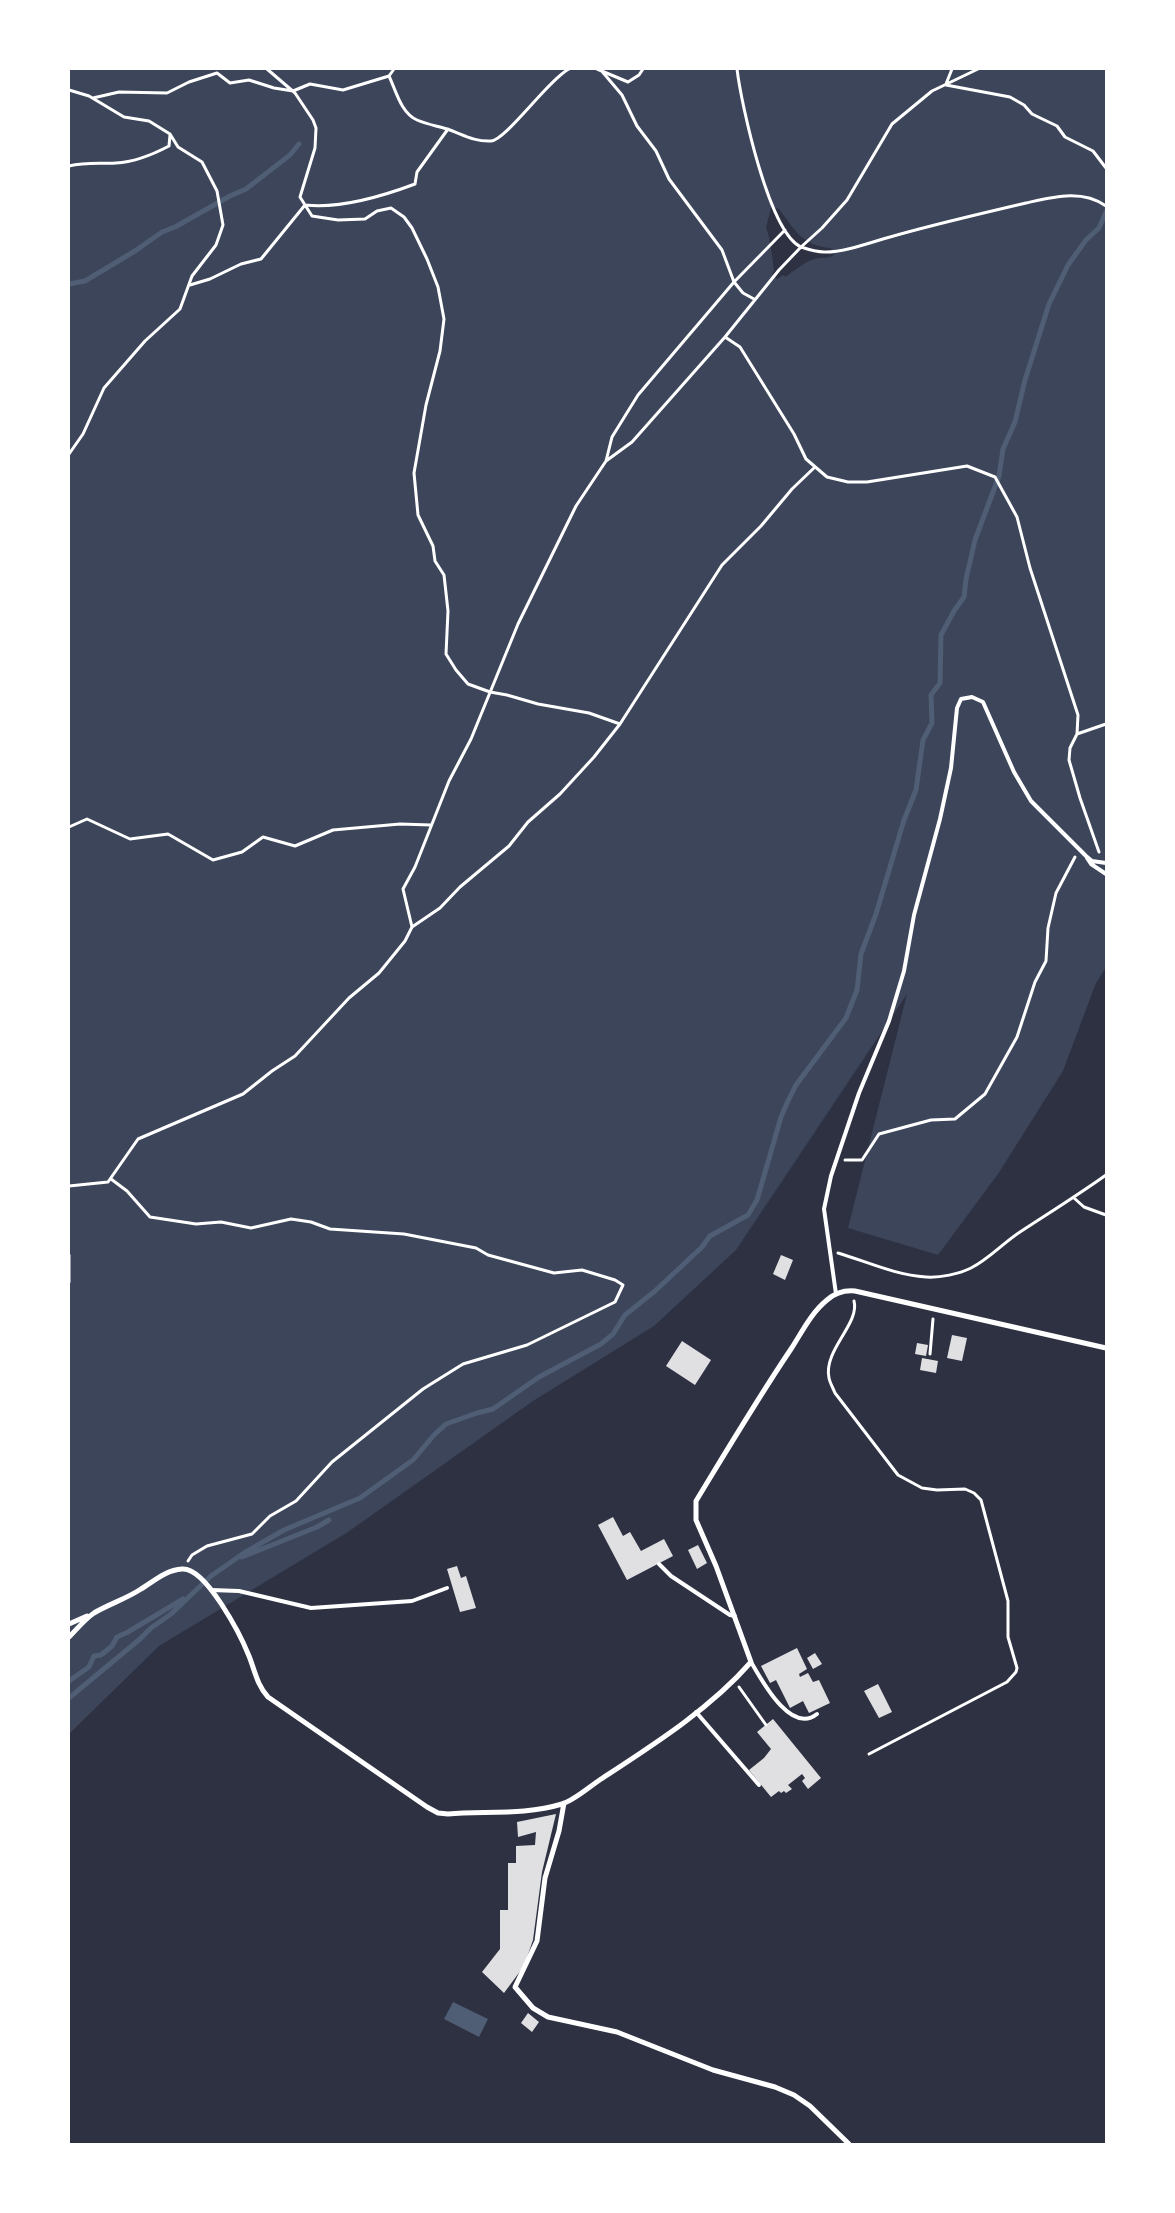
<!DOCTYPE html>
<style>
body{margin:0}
#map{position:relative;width:1175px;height:2213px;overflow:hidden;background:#2d3142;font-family:Helvetica,sans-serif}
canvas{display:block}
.frame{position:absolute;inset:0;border:70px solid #fff;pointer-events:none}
</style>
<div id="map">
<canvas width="1175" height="2213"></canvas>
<div class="frame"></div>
</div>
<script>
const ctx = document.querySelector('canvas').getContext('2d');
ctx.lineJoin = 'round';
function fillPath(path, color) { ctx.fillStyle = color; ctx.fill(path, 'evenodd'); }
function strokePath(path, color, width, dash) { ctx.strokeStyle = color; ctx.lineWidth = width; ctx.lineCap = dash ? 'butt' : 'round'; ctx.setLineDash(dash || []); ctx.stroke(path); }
fillPath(new Path2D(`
 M69,69H1106V967L1096,983L1063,1071L998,1174L938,1255L848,1228L907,994L736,1250L654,1326L533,1401L348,1532L159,1646L69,1734ZM771,207L779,209C795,230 802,246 831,248L834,255C827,259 821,257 814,259C807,261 791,272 786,277L783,275L777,279L772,274L774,271C773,262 770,236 766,228Z`), '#3c4559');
fillPath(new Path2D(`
 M453,2002L488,2019L479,2037L444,2019Z`), '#4f5d75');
strokePath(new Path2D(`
 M69,284L85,281L135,251L162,232L175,227L230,196L246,189L290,155L299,144
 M242,1557L317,1527L329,1520
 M69,1681L89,1667L94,1656L101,1655L112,1646L117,1637L128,1632L183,1599
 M69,1698L140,1639L151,1628L171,1614L211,1576L244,1553L284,1530L360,1498L413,1460L434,1435L446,1424L477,1413L493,1409L539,1377L601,1344L613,1334L625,1315L655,1291L702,1247L710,1236L748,1215L757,1200L781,1117L788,1101L796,1085L846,1018L857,990L861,954L876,914L904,820L916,790L923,740L932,723L931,695L940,683L941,635L954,611L964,597L966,579L975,540L999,476L1003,449L1015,422L1025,380L1049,304L1068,265L1086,240L1099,228L1106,212`), '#4f5d75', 5);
fillPath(new Path2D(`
 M781,1255L793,1260L785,1280L773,1274Z
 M952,1335L967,1338L962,1361L947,1358Z
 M682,1341L711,1360L695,1385L666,1366Z
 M917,1343L928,1345L926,1356L915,1354Z
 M922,1358L938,1361L936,1373L920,1370Z
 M613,1517L623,1536L630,1532L641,1551L664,1539L673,1556L627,1580L598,1525Z
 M698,1545L707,1563L697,1569L688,1550Z
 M457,1566L461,1578L466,1576L476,1608L460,1612L447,1569Z
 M797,1648L807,1669L799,1674L800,1677L808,1673L813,1682L819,1680L830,1703L809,1713L803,1701L790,1708L776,1680L770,1683L761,1666Z
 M815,1653L822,1664L813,1669L807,1658Z
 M878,1684L892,1712L879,1718L864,1691Z
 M773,1719L821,1778L808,1789L802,1781L805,1778L802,1774L788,1785L792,1789L786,1793L784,1791L781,1793L779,1791L771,1797L749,1770L764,1758L771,1749L757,1732Z
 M556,1814L542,1872L533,1940L524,1966L504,1993L482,1972L500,1949V1910H508V1863H516V1846L535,1845L536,1832L518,1837L517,1822Z
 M528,2013L539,2022L532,2032L521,2023Z`), '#e0e0e3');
strokePath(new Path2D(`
 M267,69L295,93L313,120L316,128L315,148L300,197L312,216L338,220L365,219L377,211L391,208L404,217L412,228L427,259L438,287L444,319L440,351L426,405L414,473L418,515L433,546L435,561L444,575L448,611L446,654L456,670L468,684L490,692L507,695L538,704L589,713L620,724
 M597,69L628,82L639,75L643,69
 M600,69L622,95L637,126L656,151L669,179L722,250L734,282L743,293L754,299
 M737,69C741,103 769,233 801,247C807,249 817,252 824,252C844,253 877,240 897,235C940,223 983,213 1026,203C1053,197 1082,189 1106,206
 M389,76L394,69
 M946,84L952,69
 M946,85L1010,97L1024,105L1032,114L1057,126L1065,137L1093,151L1106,168
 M69,90L89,96L124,117L149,121L170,134L178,147L202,162L217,191L223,225L216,245L192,276L180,309L145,341L104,388L83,434L69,454
 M93,98L119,92L167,93L189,82L217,73L230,83L249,80L274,88L293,91L310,84L343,90L389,76C396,91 401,113 417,120C426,124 437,126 447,129C462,134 474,142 491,141C506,140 549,79 569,69
 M69,166C85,162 99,164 116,163C135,162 152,155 169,146L170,135
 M190,285L210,279L241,264L261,259L305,205C340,209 383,196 415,184L417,172L448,129
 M725,337L740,347L794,434L806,459L827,477L848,482H867L967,466L995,477L1017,517L1030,568L1078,715L1077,734L1070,748L1069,760L1080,798L1099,852
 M606,461L612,437L638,395L734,282L785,230
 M1077,734L1106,724
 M69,827L87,819L130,839L168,834L213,860L242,852L263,837L295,846L333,830L400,824L431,825
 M412,927L440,908L460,887L509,846L528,822L560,794L594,757L620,724L722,565L761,526L792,489L815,467
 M845,1160H862L879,1134L931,1120L955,1119L985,1094L1017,1037L1035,982L1046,961L1048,928L1056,893L1075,857
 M111,1179L127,1191L150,1217L196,1224L221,1222L251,1228L291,1219L311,1222L330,1229L404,1234L476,1248L488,1255L554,1273L582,1270L615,1280L623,1285L615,1302L527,1345L463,1364L423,1389L332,1462L296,1501L270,1516L252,1534L207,1546L192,1555L188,1561
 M69,1186L108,1182L138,1139L243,1094L272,1071L295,1056L349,998L379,973L405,941L412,927L403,889L415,867L449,781L471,739L518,624L576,506L606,461L632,442L725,337L779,270L801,247L822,228L847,200L892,124L932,91L978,69
 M1074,1198L1084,1207L1106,1215
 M838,1253C868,1262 895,1275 926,1277C940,1278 959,1274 971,1268C989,1259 1003,1243 1020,1232C1049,1213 1078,1195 1106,1175
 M69,1255V1282
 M854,1301C860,1324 823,1350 829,1378C830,1383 833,1388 835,1393L898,1475L922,1488L937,1490L965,1489L974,1493L981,1500L1008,1601V1637L1017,1668L1016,1672L1007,1682L869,1754
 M930,1354L933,1319
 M739,1687L766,1725`), '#fff', 3);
strokePath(new Path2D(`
 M1087,858L1091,864L1106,874
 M836,1294L824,1209L831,1176L859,1093L889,1021L904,971L914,915L940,819L951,768L957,708L961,699L972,697L983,702L1014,772L1031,801L1086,856L1092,861L1106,863
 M659,1564L671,1576L730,1615L735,1616
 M211,1590L239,1591L311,1608L412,1601L447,1588
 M751,1662C762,1681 791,1735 817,1714
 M696,1712L759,1785`), '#fff', 4);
strokePath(new Path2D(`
 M69,1624L87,1616
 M69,1637C77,1629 85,1619 94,1613C109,1604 126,1599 141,1589C154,1581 166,1570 182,1569C206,1567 241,1636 249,1656C255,1671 257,1685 268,1697L427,1807L438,1813L448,1814C486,1811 526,1815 562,1804C575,1800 589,1787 601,1779C653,1745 710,1709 751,1662L716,1566L696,1520V1501C727,1450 758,1398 791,1349C802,1332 811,1313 827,1300C835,1293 844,1290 855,1291L1106,1348
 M564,1803L559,1831L545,1878L537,1941L515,1987L533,2008L548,2017L617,2032L713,2070L775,2087L794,2095L810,2106L849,2144`), '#fff', 5);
</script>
